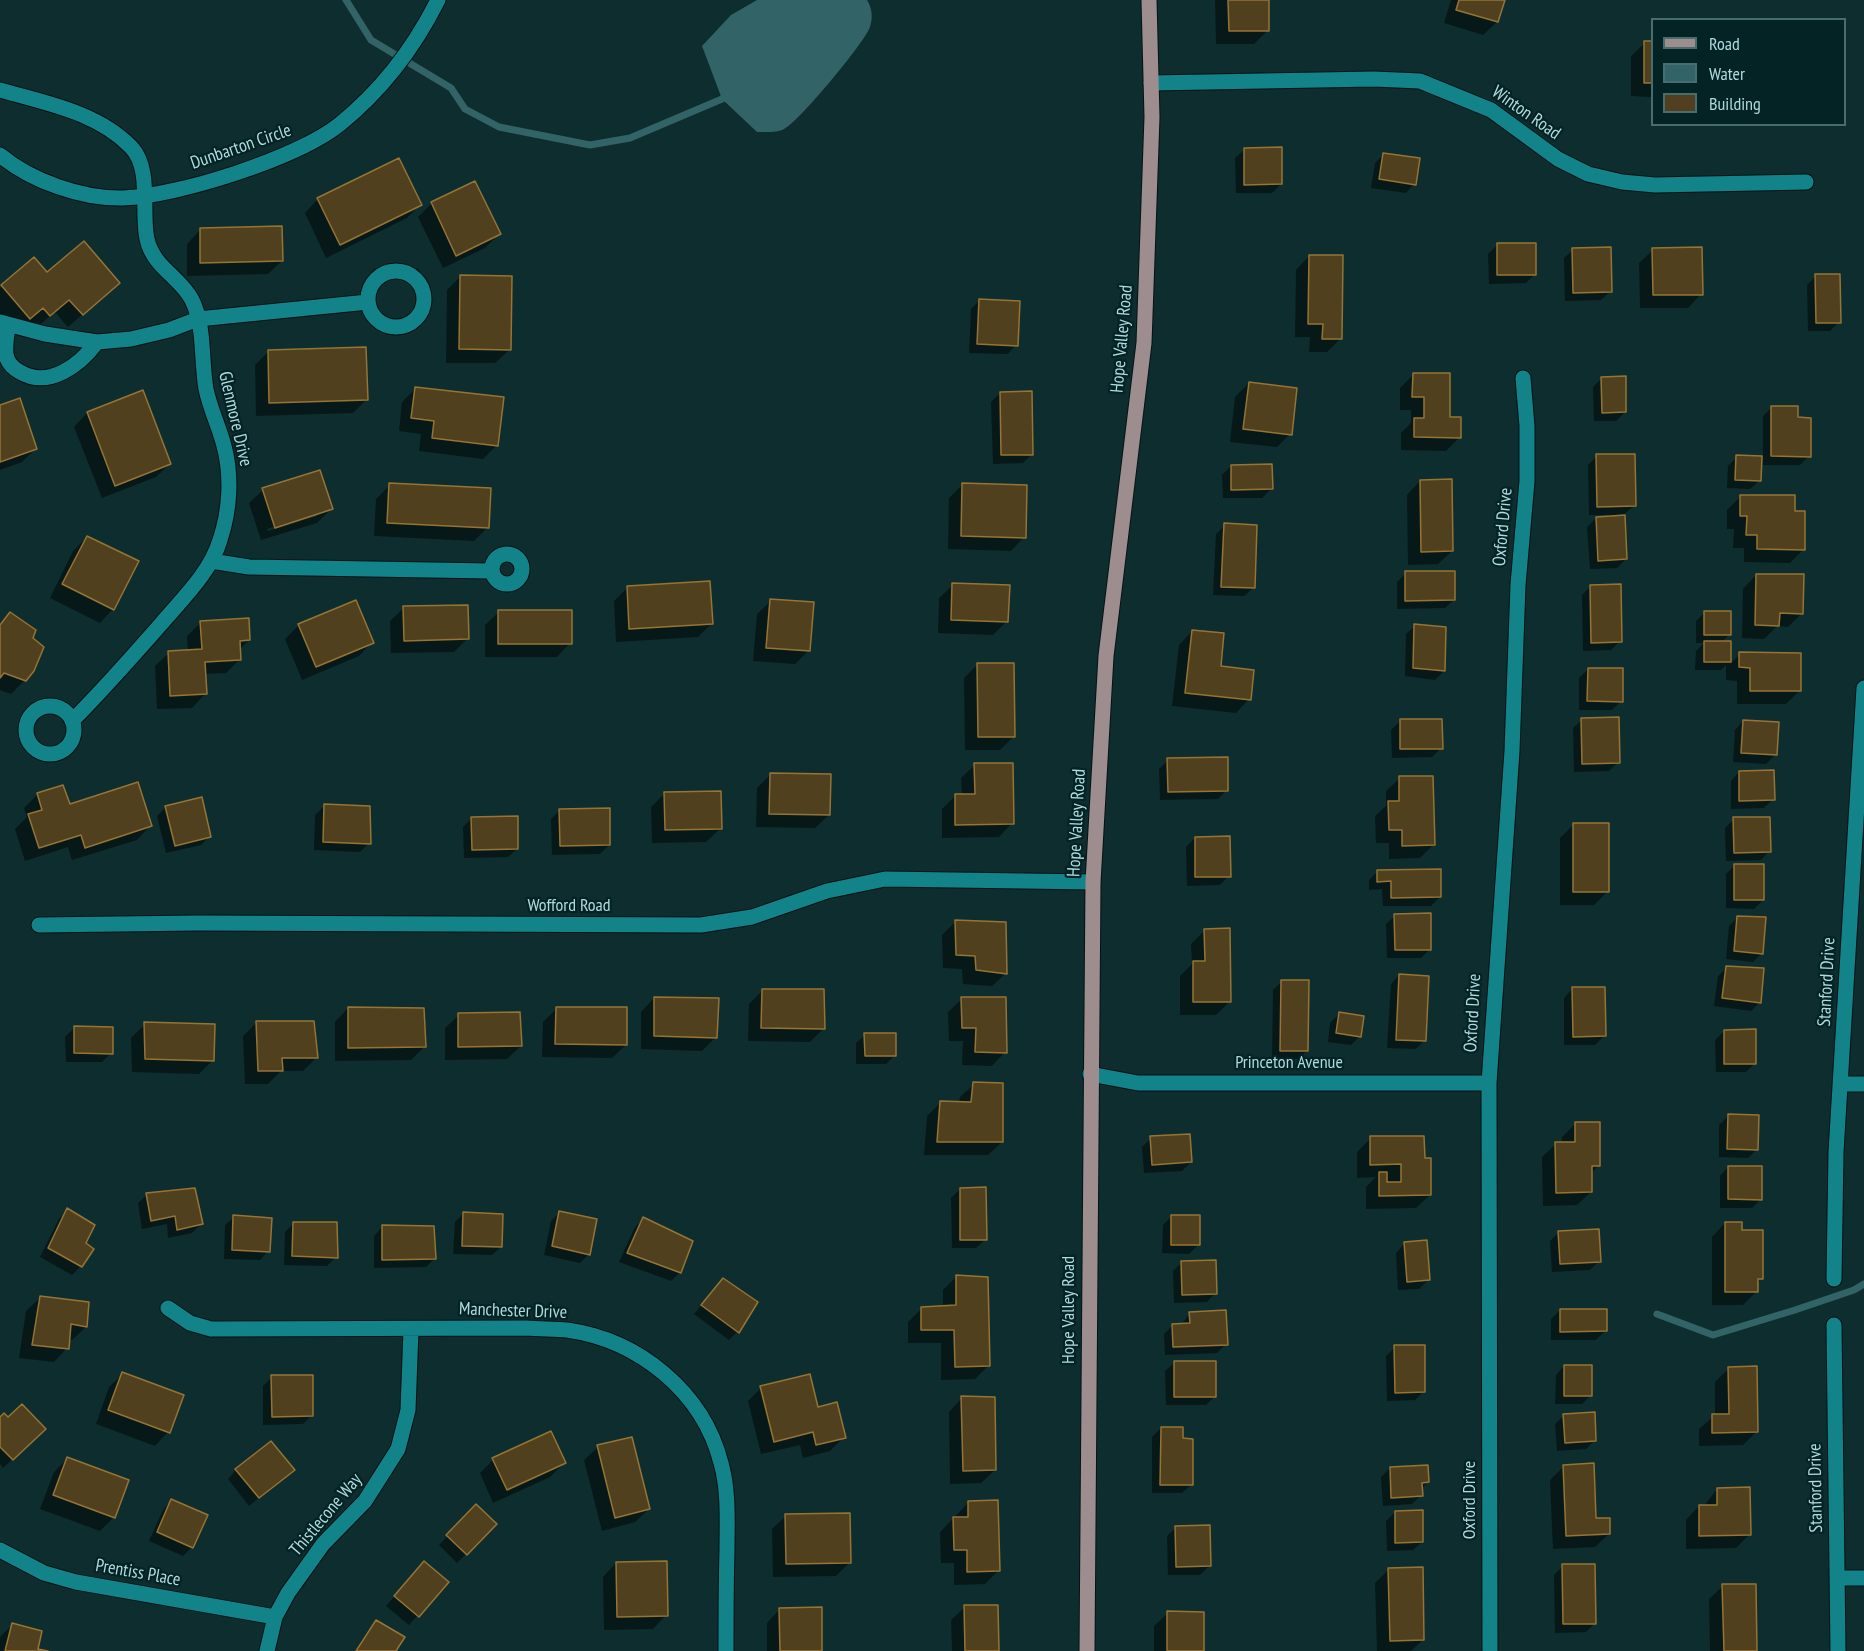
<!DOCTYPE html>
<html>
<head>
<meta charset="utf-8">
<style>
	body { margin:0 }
	#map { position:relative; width:1864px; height:1651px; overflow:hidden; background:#0e2d2f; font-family:"PT Sans Narrow",sans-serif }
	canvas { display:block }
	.legend { position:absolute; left:1651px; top:18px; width:195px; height:108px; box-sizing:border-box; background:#032325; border:2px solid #486d6f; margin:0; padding:8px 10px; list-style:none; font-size:18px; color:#b0dbde }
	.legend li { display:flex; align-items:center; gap:12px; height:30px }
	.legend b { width:30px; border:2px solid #486d6f }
</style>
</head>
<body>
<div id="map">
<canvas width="1864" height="1651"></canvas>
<ul class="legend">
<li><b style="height:8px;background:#9e8d8f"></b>Road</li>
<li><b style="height:16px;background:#316367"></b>Water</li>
<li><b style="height:16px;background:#51401e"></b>Building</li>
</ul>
</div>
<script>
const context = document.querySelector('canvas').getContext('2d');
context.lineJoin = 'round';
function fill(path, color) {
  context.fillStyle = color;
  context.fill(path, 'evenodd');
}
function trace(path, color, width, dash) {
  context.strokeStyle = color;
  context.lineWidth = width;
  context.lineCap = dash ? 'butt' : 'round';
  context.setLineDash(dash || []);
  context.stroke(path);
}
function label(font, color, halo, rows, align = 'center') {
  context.font = font + ' "PT Sans Narrow",sans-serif';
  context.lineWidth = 4.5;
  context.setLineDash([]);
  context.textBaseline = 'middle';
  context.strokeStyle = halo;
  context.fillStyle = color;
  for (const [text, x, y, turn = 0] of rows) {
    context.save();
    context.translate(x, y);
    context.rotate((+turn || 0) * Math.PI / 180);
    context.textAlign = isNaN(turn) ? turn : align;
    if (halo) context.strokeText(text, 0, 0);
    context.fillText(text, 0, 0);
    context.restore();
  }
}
fill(new Path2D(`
	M757,0H867C872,8 873,17 870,27C865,42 798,123 784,129C777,133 765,132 757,132L722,99L702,46L731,15Z`), '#316367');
fill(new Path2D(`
	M1215,0H1267L1268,30L1254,44H1216Z
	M1451,0H1503L1497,22L1483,35L1444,23Z
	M1645,43H1652V97L1631,96V56Z
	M1244,150L1281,184L1272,193H1236L1235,158Z
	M1384,154L1414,184L1406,193L1371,188L1375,163Z
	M474,183L499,234L485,248L443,268L418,217L431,204Z
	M318,199L420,205L407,218L326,258L305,213Z
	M200,230L282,261L268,274L187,276V244Z
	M1497,245L1535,274L1526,283L1489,284L1488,254Z
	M1573,250L1610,292L1601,300L1565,301L1564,258Z
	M1653,250L1701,294L1688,308H1640L1639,263Z
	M1309,256L1340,339L1327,352H1309L1310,337H1295L1296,270Z
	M34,259L46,274L118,283L68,327L55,312L36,328L28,320L15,331L0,313V288Z
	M461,276L509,350L495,363H446L447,290Z
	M1816,276L1839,322L1830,331H1808L1807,285Z
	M980,300L1016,345L1008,354L969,353L971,309Z
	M269,351L366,400L353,413L256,416L255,365Z
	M1413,375L1449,419L1460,437L1446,451L1401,450V433L1411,423V410H1400V388Z
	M1602,378L1625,412L1616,421H1594L1593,387Z
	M1249,383L1290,434L1277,447L1230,442L1235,397Z
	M416,388L497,445L483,459L419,451L421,434L399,431L402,402Z
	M142,392L170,464L156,477L102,498L74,427L87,413Z
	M1000,393L1032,454L1023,463L993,464L991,402Z
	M0,406L36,448L22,462L0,470Z
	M1772,407L1797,419L1809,456L1800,465H1763V416Z
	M1597,456L1634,506L1623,515L1626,559L1617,568L1590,569L1587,527L1596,518H1607V515H1589L1588,465Z
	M1737,457L1759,481L1750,489L1727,488L1728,466Z
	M1231,466L1271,489L1262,498H1223L1222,475Z
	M1420,481L1452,551L1438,564L1408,565L1407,495Z
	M963,484L1024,537L1011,551L948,549L949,498Z
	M390,485L488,527L474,541L374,536L376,499Z
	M263,490L331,509L317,523L261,540L249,503ZM317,513V516L268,531L267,529Z
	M1741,496L1804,549L1790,563L1744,562V548H1733L1734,529H1727V510Z
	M1225,525L1253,588L1244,596L1213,595L1216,534Z
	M87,537L113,609L100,623L50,598L73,551Z
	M1406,573L1454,600L1445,608L1397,609V582Z
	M1756,575L1802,613L1788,627L1777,626L1764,639L1742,638L1743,589Z
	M953,585L1007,621L993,635L938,633L939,598Z
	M1591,586L1620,641L1611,650L1583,651L1582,595Z
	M627,588L711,624L698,637L616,642L614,601Z
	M771,601L809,650L795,664L753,661L757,614Z
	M404,608L467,639L454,652L391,653L390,621Z
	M499,612L570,643L557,657H485V625Z
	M1705,612L1730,634L1722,642H1730V664L1740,654L1799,691L1786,704H1737V681L1726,680V665L1721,670H1695L1696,651L1704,643H1696V621Z
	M10,614L25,680L11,694L0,690V624Z
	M201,622L249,640L239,650V660L226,673L204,674L205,694L192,708L157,709L155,666L169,653L188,652L187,636Z
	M299,625L372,642L359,656L302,680L285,639Z
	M1415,626L1444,671L1435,680L1405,676L1406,634Z
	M1192,631L1219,668L1249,699L1236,713L1172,706L1179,645Z
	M977,665L1014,736L1000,750H965L964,678Z
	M1588,669L1621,701L1612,710H1579V678Z
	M1582,720L1618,762L1609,771L1574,772L1573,728Z
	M1400,721L1441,748L1432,757L1392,758L1391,730Z
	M1743,721L1775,755L1766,764L1733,762L1735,730Z
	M1168,760L1227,790L1218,799L1160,800L1159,769Z
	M975,765L1012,823L999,837L942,838V809L956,795H962L961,778Z
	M1739,772L1773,799L1764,808L1731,809V781Z
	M771,774L829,815L815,828L756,827L757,788Z
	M1400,778L1433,845L1420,858L1389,859V843H1376L1375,816L1386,806V791Z
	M665,793L720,829L706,842L652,843L651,807Z
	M38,794L69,806L150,826L137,840L72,860L68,847L25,861L15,829L27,817L24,808Z
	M324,806L369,843L360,852L314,850L315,815Z
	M166,807L210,836L201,845L166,853L157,816Z
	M560,810L609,845L600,854L552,855L551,819Z
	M472,818L517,849L508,857L464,858L463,827Z
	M1734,819L1769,851L1761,860L1726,861L1725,828Z
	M1574,824L1608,891L1594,905H1560V838Z
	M1195,838L1229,876L1220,885L1187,886L1186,847Z
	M1735,865L1763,900L1754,909L1726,908V874Z
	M1378,871L1440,897L1431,906H1383L1382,889L1369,890V880Z
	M1395,916L1430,949L1421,958H1387L1386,924Z
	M1738,917L1762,953L1753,962L1726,959L1729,926Z
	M956,921L1006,973L992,986L963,984L962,969L943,968L942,935Z
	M1205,930L1230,1001L1216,1015H1180V976L1192,964L1191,944Z
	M1727,968L1760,1002L1751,1011L1714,1006L1718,976Z
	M1399,975L1425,1040L1416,1049L1387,1048L1391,984Z
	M1282,981L1307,1050L1298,1059H1272L1273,990Z
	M1572,989L1604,1036L1595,1045H1564V998Z
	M763,990L824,1028L810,1042L748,1041L749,1004Z
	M654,998L716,1037L702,1051L641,1049V1012Z
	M962,999L1005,1052L992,1066L962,1065L963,1041H949L948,1012Z
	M348,1008L425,1046L411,1060L335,1061V1022Z
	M556,1009L626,1045L612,1058L542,1057L543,1022Z
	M1339,1014L1360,1036L1351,1045L1328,1042L1330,1023Z
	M459,1015L521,1046L507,1059L445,1060V1028Z
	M257,1022L317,1057L303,1071H281L268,1084H245L243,1036Z
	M145,1024L213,1060L199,1074L132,1072L131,1038Z
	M74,1028L111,1053L102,1062H66L65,1037Z
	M1724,1031L1755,1063L1746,1072H1716L1715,1040Z
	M865,1035L894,1056L886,1064H856V1043Z
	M974,1084L1002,1142L988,1155H924L927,1116L940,1103H959L960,1097Z
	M1728,1116L1757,1149L1748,1158L1719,1157V1125Z
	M1576,1123L1599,1165L1590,1174L1591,1192L1577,1205L1543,1206L1542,1157L1556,1144H1562V1137Z
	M1151,1138L1191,1162L1182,1171L1144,1173L1142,1147Z
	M1371,1138L1423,1159L1430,1195L1416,1208L1366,1209V1187L1376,1177L1357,1178V1152Z
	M1728,1167L1761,1199L1752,1208H1720V1176Z
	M960,1189L985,1240L976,1248H952L951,1198Z
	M147,1195L201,1224L192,1233L168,1238L167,1224L142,1229L138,1203Z
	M68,1210L84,1244L81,1266L72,1275L40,1257L59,1219Z
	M560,1212L589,1254L580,1263L544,1255L551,1221Z
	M464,1213L501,1247L492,1255L453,1254L455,1222Z
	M1172,1216L1198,1245L1189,1254L1162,1253L1163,1225Z
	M234,1217L268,1251L260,1260L224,1259L225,1225Z
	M644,1218L680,1272L671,1281L619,1262L635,1227Z
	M294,1223L336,1257L327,1266L284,1265L285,1232Z
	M1725,1223L1741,1232L1762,1278L1756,1284L1757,1291L1743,1305H1712V1237Z
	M382,1227L435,1258L426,1267L374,1268V1236Z
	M1559,1232L1599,1261L1590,1270L1552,1272L1550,1241Z
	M1404,1244L1428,1280L1419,1289L1398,1290L1396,1253Z
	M1182,1262L1215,1293L1207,1302L1174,1303L1173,1271Z
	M956,1277L988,1366L975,1379L941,1380V1343H908V1322L922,1308L943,1307V1290Z
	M715,1289L737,1332L729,1340L694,1314Z
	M40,1298L86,1327L72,1340L68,1339L67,1348L54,1362L19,1358L26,1311Z
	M1560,1310L1605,1331L1596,1340H1551V1319Z
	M1190,1313L1226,1344L1217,1353L1165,1355L1164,1334L1173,1325H1181Z
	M1395,1347L1424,1391L1415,1400L1387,1401L1386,1356Z
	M1174,1363L1215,1396L1206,1405H1166L1165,1371Z
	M1564,1366L1591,1395L1582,1404H1555L1556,1375Z
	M1729,1368L1756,1432L1743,1445L1699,1446V1429L1715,1415V1382Z
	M123,1374L168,1432L155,1446L96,1424L109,1387Z
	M272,1377L312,1415L303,1424L263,1425V1386Z
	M761,1388L844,1437L830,1451L803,1458L800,1445L761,1454L748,1401Z
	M962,1398L995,1470L981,1483L950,1484L949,1412Z
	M1564,1415L1595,1440L1586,1449L1557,1451L1555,1424Z
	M0,1419L44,1429L3,1468L0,1464Z
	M1161,1428L1181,1440L1191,1485L1182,1493H1152V1437Z
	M598,1447L649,1509L635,1522L602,1531L584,1460Z
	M67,1459L114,1517L100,1531L40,1509L54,1472Z
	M493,1460L564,1463L550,1477L493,1503L480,1473Z
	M1564,1466L1595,1520L1609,1534L1595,1547L1553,1549L1550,1480Z
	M1390,1468L1428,1482L1421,1489V1495L1412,1504L1383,1506L1381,1477Z
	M236,1470H293L249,1506L228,1479Z
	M1717,1489L1749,1535L1736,1548L1686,1549V1520L1699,1506H1704Z
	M171,1501L192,1547L183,1556L149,1541L163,1510Z
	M969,1502L998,1571L985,1584L954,1585V1563H941L940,1532Z
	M476,1506L495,1524L457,1563L439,1545Z
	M1395,1512L1422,1542L1413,1550L1387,1551L1386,1521Z
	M786,1516L849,1563L836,1576L773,1577L772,1529Z
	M1176,1527L1209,1566L1200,1575H1168L1167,1536Z
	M616,1563L666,1615L653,1629L604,1630L603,1577Z
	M1563,1566L1595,1623L1586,1632L1555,1633L1554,1575Z
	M1389,1569L1423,1640L1411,1651H1377L1375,1583Z
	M416,1571L447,1582L409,1625L386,1606Z
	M1723,1586L1756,1651H1710L1709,1599Z
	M965,1607L997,1651H952L951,1620Z
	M780,1609L821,1651H767V1623Z
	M1168,1613L1203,1651H1154V1626Z
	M377,1621L394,1651H355L368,1630Z
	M12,1625L36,1650L42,1651H0V1637Z`), '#0007');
trace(new Path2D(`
	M346,0L371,40L451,88L465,109L499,127L590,145L630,138L722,99L727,94
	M1657,1314L1713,1335L1795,1310L1854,1290L1864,1284`), '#316367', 7);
const building = new Path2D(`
	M1228,0H1269V31H1229Z
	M1459,0H1505L1498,22L1456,10Z
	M1644,41H1652V83H1644Z
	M1282,147V184L1244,185V148Z
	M1383,153L1420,158L1416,185L1379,179Z
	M399,158L422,205L340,245L317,198Z
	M475,181L501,234L456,256L431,202Z
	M282,226L283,261L200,263V228Z
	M84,241L120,283L83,315L69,300L50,316L43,308L30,319L1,285L34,257L47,272Z
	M1497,243H1536V275H1497Z
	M1611,247L1612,292L1573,293L1572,248Z
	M1702,247L1703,295H1653L1652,248Z
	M1309,255H1343L1342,339H1322L1323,324H1308Z
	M1815,274H1840L1841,323H1816Z
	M460,275L512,276L511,350L459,349Z
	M979,299L1020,301L1018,346L977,344Z
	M366,347L368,400L269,403L268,350Z
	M1413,373H1450V417H1461V438L1414,437V418H1424V397H1412Z
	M1626,376V412L1602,413L1601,377Z
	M1249,382L1297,388L1292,435L1243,429Z
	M415,387L504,397L498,446L432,438L434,421L411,418Z
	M143,390L171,464L115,486L87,412Z
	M1032,391L1033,455H1001L1000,392Z
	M20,398L37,449L0,462V405Z
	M1771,406H1798V417L1811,418V457L1771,456Z
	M1596,454H1635L1636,506L1597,507Z
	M1736,455L1762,456L1761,481L1735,480Z
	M1272,464L1273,489L1231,490V465Z
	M320,470L333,509L275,528L262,488Z
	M1452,479L1453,551L1421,552L1420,480Z
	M389,483L491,488L489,528L387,523Z
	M962,483L1027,485L1026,538L961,536Z
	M1740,495H1795V511H1805V550L1757,549V535H1746L1747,516H1740Z
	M1625,515L1627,559L1598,561L1596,517Z
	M1224,523L1257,525L1255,588L1221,587Z
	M87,536L139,561L114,610L62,584Z
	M1405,571H1455V600L1405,601Z
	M1756,574H1804L1803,614L1780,613L1779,626L1755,625Z
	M710,581L713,624L629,629L627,586Z
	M952,583L1010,585L1008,622L951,620Z
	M1621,584L1622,642L1591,643L1590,585Z
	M770,599L814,602L810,651L766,648Z
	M356,600L374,643L316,667L298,624Z
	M468,605L469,639L404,641L403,606Z
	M498,610H572V644H498Z
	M1704,611H1731V635H1704Z
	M10,612L36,630L33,638L44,647L34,671L26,681L4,673L0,678V625Z
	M249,618L250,640L240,641L241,660L205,662L207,694L170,696L168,651L202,649L200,621Z
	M1414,624L1446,627L1445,671L1413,668Z
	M1192,630L1224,633L1221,666L1254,670L1251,700L1185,693Z
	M1704,641H1731V662H1704Z
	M1739,652L1801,653V691H1750V668L1739,667Z
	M977,663H1014L1015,737H978Z
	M1588,668H1623V702L1587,701Z
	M1619,717L1620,763L1582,764L1581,718Z
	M1400,719H1442L1443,749H1400Z
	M1743,720L1779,722L1777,755L1741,753Z
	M1228,757V791L1168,792L1167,758Z
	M974,763H1013L1014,824L955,825V794H975Z
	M1774,770L1775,800L1739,801V771Z
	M770,773L831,774L830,815L769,814Z
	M1399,776H1433L1435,845L1402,846V830H1389L1388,801H1399Z
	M138,782L152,826L85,848L81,835L39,848L28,814L42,810L37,793L63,785L70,804Z
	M721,791L722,829L665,830L664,792Z
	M202,797L211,837L175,846L165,806Z
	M324,804L370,806L371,844L323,842Z
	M610,808V845L560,846L559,809Z
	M518,816V849L472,850L471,817Z
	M1733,817H1770L1771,852L1734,853Z
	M1573,823H1609V892H1573Z
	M1230,836L1231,877H1195V837Z
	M1734,864H1764V900H1734Z
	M1441,869V897L1391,898V881L1377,882V870Z
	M1431,913V950H1395L1394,914Z
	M1737,916L1766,917L1763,954L1734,951Z
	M955,920L1006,922L1007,974L976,970L975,956L956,955Z
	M1230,928L1231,1002H1193V961H1205L1204,929Z
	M1726,966L1764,968L1761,1003L1722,998Z
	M1399,974L1429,976L1426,1041L1396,1040Z
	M1281,980H1309L1308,1051H1280Z
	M1572,987H1605L1606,1036L1573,1037Z
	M762,989H824L825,1029L761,1028Z
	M654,997L719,998L717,1038L654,1036Z
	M961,997H1006L1007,1053L975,1052L976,1028H962Z
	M348,1007L424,1008L426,1047L348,1048Z
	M556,1007H627V1045L555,1044Z
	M520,1012L522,1046L458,1047V1013Z
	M1339,1012L1364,1016L1361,1037L1336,1033Z
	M256,1021H314L318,1058H282L283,1071H258Z
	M144,1022L215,1024L214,1061L145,1059Z
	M74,1026L113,1027V1054L74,1053Z
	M1756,1029V1064H1724V1030Z
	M864,1033H896V1056H865Z
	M973,1082L1003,1083V1142H937L940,1101L971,1102Z
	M1728,1114L1759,1115L1758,1150L1727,1149Z
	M1575,1122H1600V1166H1592V1192L1556,1193L1555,1142H1575Z
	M1190,1134L1192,1162L1152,1165L1150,1136Z
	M1370,1136H1424L1425,1158H1431V1195L1379,1196V1172H1387V1182H1401V1164L1370,1165Z
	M1728,1166H1762V1200L1728,1199Z
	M986,1187L987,1240H960V1188Z
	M195,1188L203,1224L177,1230L175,1216L151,1221L146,1193Z
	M67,1208L95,1225L86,1243L94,1249L82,1267L48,1248Z
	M559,1211L597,1219L590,1255L552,1246Z
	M463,1212L503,1214L502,1247L462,1246Z
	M233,1215L272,1218L270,1252L232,1250Z
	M1171,1215H1200V1245H1171Z
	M643,1217L693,1241L681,1273L627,1253Z
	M293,1222H337L338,1258L292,1256Z
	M1725,1222H1742V1230H1763V1279H1758V1292H1725Z
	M382,1225L434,1226L436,1259L382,1260Z
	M1599,1229L1601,1262L1560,1264L1558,1231Z
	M1427,1240L1430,1280L1407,1282L1404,1242Z
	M1216,1260L1217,1294L1182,1295L1181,1261Z
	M956,1275L988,1277L990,1366L955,1367L954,1330H921V1307L956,1305Z
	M723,1278L758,1302L739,1333L701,1305Z
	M40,1296L89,1302L87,1327L71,1324L69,1349L32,1345Z
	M1560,1309H1607V1331L1560,1332Z
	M1226,1310L1228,1345L1173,1347L1172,1324L1190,1323L1189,1312Z
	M1394,1345H1425V1392L1395,1393Z
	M1174,1361H1216V1397H1174Z
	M1564,1365H1592V1396H1564Z
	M1757,1366L1758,1432L1712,1433V1414H1729L1728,1367Z
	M122,1372L184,1395L170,1433L108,1410Z
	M810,1374L818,1407L837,1402L846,1438L816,1445L813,1432L774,1442L760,1386Z
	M271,1375H313V1416L272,1417Z
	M961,1396L995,1397L996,1470L963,1471Z
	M22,1404L46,1429L13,1460L0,1447V1417L4,1413L8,1417Z
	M1595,1412L1596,1441L1565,1443L1563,1414Z
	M1161,1427H1183V1438L1193,1439V1485H1160Z
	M551,1431L566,1463L507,1490L492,1458Z
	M632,1437L650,1509L615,1518L597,1445Z
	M271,1441L295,1470L259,1498L235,1469Z
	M67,1457L129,1480L115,1518L53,1495Z
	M1594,1463L1596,1518H1610V1534L1566,1536L1563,1465Z
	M1428,1465L1429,1482L1422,1483L1423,1496L1391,1498L1390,1467Z
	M1750,1487L1751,1535L1699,1536V1505H1717V1488Z
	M171,1499L208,1515L193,1548L157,1532Z
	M998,1500L1000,1571L967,1572V1550H954L953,1517H968V1501Z
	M476,1504L497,1524L467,1555L446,1535Z
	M1423,1510V1542L1395,1543V1511Z
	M850,1513L851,1563L786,1564L785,1514Z
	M1210,1525L1211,1566L1176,1567L1175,1526Z
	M424,1561L449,1582L419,1617L394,1596Z
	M667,1561L668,1616L617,1617L616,1562Z
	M1562,1564H1595L1596,1624H1563Z
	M1423,1567L1424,1640L1390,1641L1388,1568Z
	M1722,1584H1756L1757,1651H1724Z
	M964,1605H998L999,1651H965Z
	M822,1607V1651H780L779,1608Z
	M1167,1611L1204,1612V1651H1167Z
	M376,1620L405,1637L396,1651H356Z
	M12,1623L42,1631L38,1649L48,1651H5Z`);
fill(building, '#51401e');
trace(building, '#957435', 1.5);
const minor = new Path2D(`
	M1151,83L1374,79L1420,81L1491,110L1558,159L1588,174L1622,182L1655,185L1806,182
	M0,90C45,103 97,112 131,147C152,168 141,213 147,239C153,267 180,277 192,300C205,326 201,361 206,389C210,409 219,426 224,446C232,476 230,510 220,540C210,573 183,598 161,624C132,657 103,690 72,721
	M0,155C31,181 82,199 123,198C178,196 298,158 340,124C382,90 414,48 438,0
	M368 299a28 28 0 1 1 56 0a28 28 0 1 1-56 0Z
	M0,322L45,334L97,342L131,339L169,330L198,319L368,302
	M8,325C7,334 5,345 6,354C7,362 13,368 20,372C49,389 80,365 97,342
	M492 569a15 15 0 1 1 30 0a15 15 0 1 1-30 0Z
	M211,561L249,567L491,571
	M26 730a24 24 0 1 1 48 0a24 24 0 1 1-48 0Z
	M39,925L197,923L701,925L752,917L827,891L885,879L1093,882
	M1090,1074L1138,1083H1489
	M1841,1084H1864
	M1834,1279L1836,1152L1864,688
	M168,1308L190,1323L211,1329L526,1328C539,1329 554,1329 567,1330C639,1340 703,1392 721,1463C729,1491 727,1522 727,1550C726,1584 726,1617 726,1651
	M1834,1325L1838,1651
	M0,1550L44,1573L76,1582L275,1617
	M1837,1578H1864
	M267,1651L275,1617L288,1593L323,1544L365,1501L398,1449L408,1410L411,1330
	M1490,1651L1489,1083L1512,751L1518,585L1527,481V426L1523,378`);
const major = new Path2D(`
	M1087,1651L1093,882L1106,656L1144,343L1152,117L1149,0`);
trace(minor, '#061314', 17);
trace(major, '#061314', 17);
trace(minor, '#13838a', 15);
trace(major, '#9e8d8f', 15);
label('18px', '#b0dbde', '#032325', [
	["Winton Road",1526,113,35],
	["Dunbarton Circle",241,147,-19],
	["Hope Valley Road",1122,339,-85],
	["Glenmore Drive",235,419,77],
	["Oxford Drive",1503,527,-85],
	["Hope Valley Road",1077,823,-87],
	["Wofford Road",569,906],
	["Stanford Drive",1827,982,-87],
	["Oxford Drive",1473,1013,-87],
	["Princeton Avenue",1289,1063],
	["Hope Valley Road",1069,1310,-90],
	["Manchester Drive",513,1311,2],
	["Stanford Drive",1816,1488,-91],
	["Oxford Drive",1470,1500,-90],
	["Thistlecone Way",326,1515,-50],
	["Prentiss Place",138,1573,10]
]);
</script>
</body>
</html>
